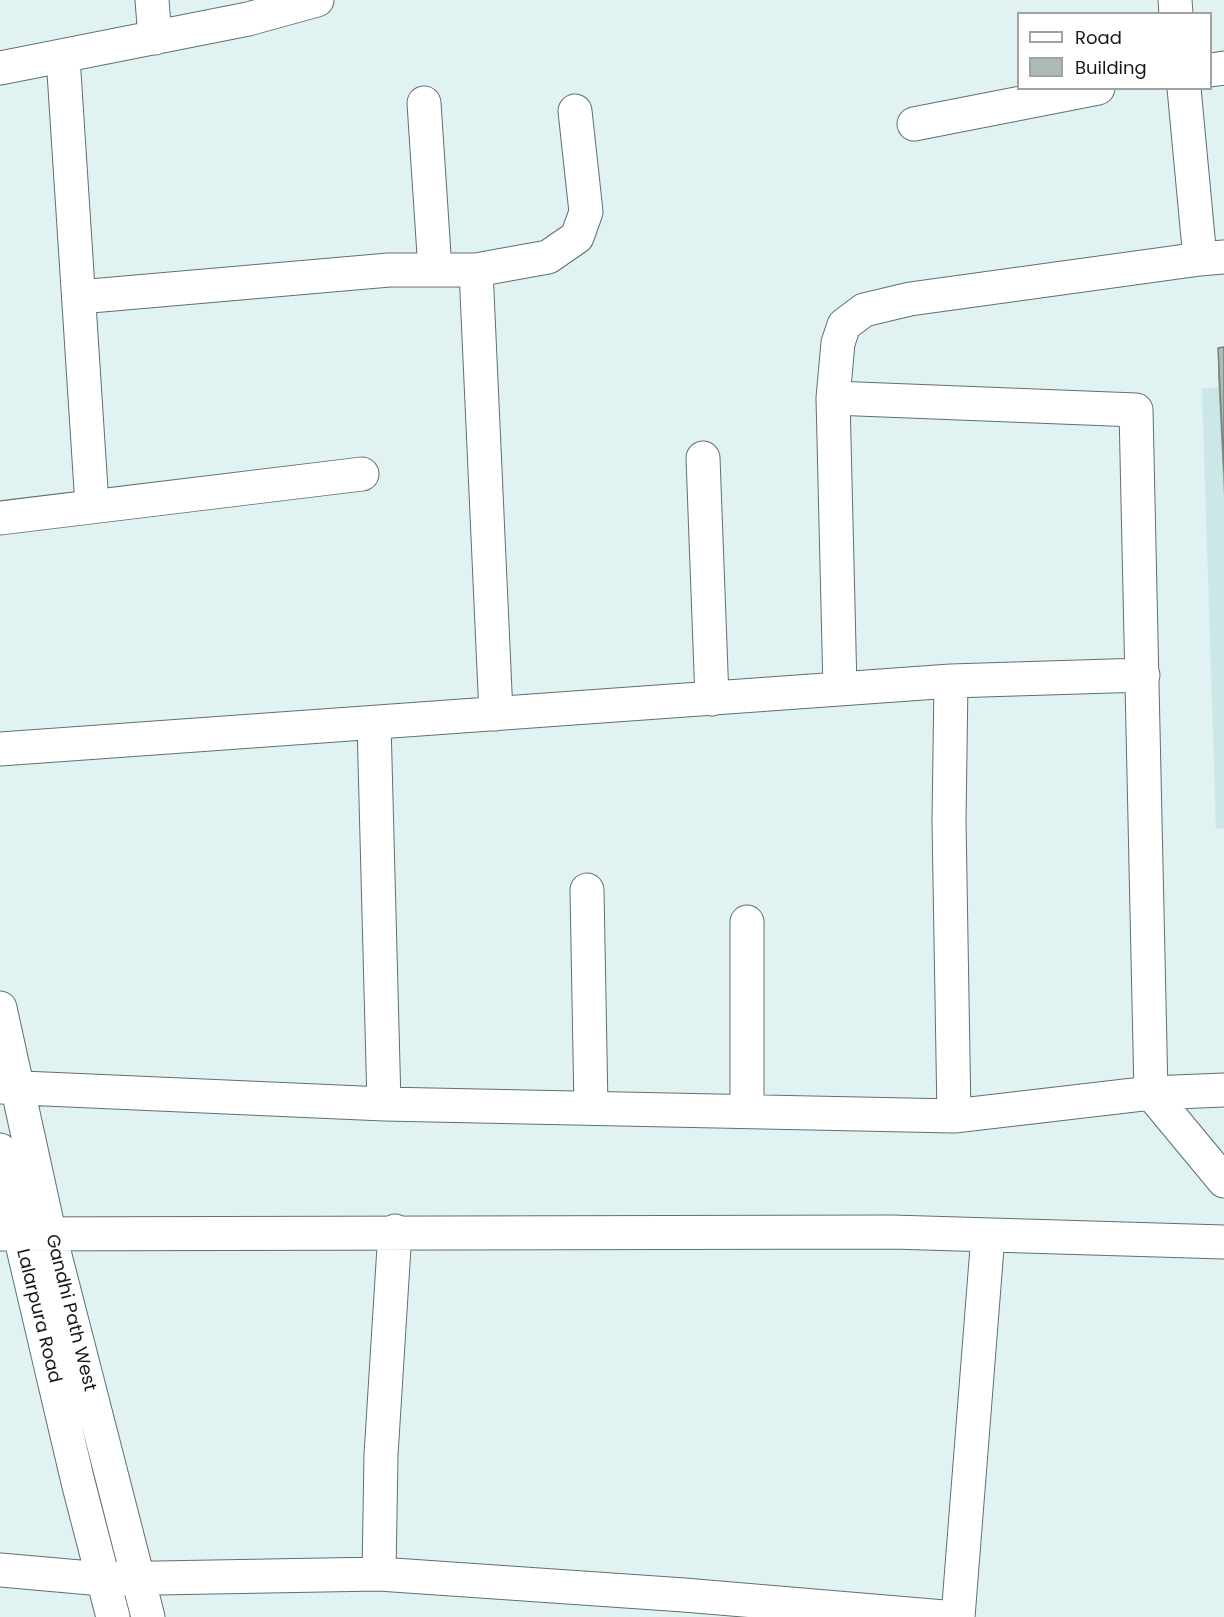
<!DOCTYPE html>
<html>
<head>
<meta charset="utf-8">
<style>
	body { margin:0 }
	#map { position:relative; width:1224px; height:1617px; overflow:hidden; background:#e0f2f1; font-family:Poppins,sans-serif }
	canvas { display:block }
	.legend { position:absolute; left:1017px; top:12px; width:195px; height:78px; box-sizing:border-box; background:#fff; border:2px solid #a1a3a3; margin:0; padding:8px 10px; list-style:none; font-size:18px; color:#141a1a }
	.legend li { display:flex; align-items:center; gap:12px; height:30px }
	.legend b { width:30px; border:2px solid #a1a3a3 }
</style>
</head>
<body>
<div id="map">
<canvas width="1224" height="1617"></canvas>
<ul class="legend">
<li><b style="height:8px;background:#fff"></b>Road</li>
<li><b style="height:16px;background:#abbbb6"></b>Building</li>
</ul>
</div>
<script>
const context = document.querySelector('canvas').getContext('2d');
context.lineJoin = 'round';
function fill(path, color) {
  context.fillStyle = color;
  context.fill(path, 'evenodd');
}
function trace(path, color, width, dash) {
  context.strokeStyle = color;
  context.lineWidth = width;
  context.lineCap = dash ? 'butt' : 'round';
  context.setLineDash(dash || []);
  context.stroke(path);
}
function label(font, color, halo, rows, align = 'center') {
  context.font = font + ' Poppins,sans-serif';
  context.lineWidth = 4.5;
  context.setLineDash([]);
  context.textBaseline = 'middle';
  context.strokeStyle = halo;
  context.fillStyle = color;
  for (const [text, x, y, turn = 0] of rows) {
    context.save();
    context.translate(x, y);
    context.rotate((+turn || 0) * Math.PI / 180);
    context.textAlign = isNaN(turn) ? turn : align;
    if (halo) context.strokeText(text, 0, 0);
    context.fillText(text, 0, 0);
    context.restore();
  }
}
fill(new Path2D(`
	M1224,386V828L1216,829L1202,389Z`), '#cce7e7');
const minor = new Path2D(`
	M152,0L155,38
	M1175,0L1176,14
	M63,57L92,505
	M0,68L248,19L317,0
	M1210,70L1224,68
	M1184,88L1200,259L1224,257
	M424,103L435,270
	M914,124L1098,88
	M476,270L496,714
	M79,297L389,270H476L548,257L577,237L586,212L575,111
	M833,398L1136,410L1151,1093L1224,1181
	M703,458L712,699
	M0,518L362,474
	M951,681L949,821L954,1116
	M840,689L833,398L838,343L844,325L864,310L910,299L1200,259
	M374,723L384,1104
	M0,749L951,681L1143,675
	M587,890L591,1108
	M0,1008L50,1236L148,1617
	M0,1087L384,1104L954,1116L1151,1093L1224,1090
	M747,1111V922
	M0,1150L78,1482L113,1617
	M0,1234L892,1232L1224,1242
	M0,1570L102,1579L379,1574L684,1595L944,1617
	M379,1574L381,1455L395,1231
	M958,1617L988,1235`);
trace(minor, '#607070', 35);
trace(minor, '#fff', 33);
fill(new Path2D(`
	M1224,347V496L1218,373V348Z`), '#93a19d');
const building = new Path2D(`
	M1224,347V471L1218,348Z`);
fill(building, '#abbbb6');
trace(building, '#78837f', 1.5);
label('18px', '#141a1a', '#fff', [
	["Gandhi Path West",70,1313,76],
	["Lalarpura Road",38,1316,76]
]);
</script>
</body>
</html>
